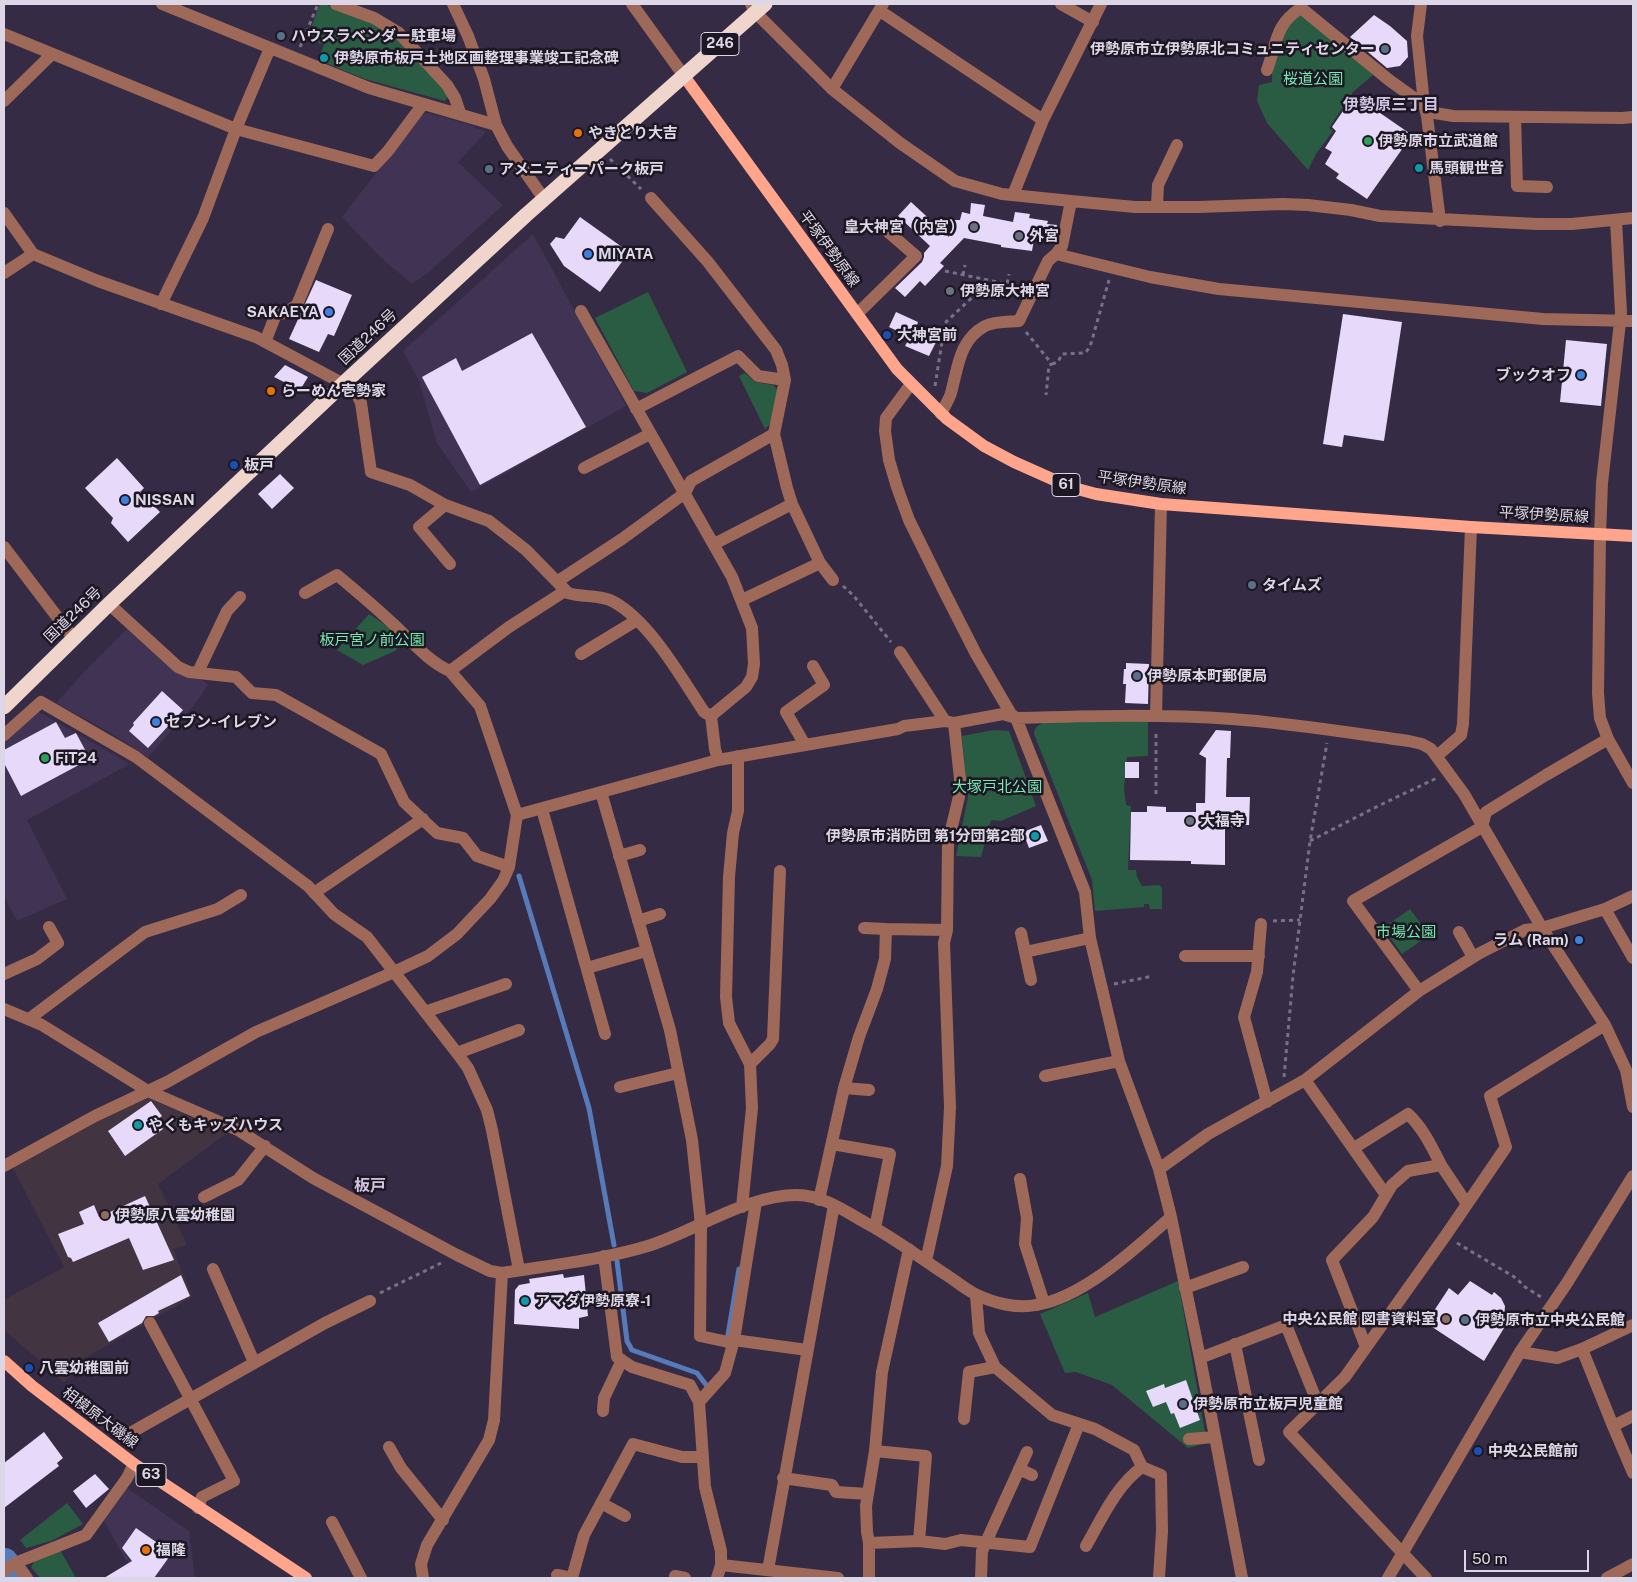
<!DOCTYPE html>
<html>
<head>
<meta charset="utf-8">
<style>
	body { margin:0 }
	#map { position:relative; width:1637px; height:1582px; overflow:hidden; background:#362b45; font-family:"Public Sans",sans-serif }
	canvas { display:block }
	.frame { position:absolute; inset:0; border:5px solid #dcd6e6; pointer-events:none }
	.scale { position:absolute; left:1464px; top:1550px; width:125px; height:22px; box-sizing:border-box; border:2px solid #dcd6e6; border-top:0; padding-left:6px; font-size:15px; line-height:18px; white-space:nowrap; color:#dcd6e6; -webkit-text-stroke:4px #1c1722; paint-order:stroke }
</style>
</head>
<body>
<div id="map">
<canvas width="1637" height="1582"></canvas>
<div class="frame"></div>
<div class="scale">50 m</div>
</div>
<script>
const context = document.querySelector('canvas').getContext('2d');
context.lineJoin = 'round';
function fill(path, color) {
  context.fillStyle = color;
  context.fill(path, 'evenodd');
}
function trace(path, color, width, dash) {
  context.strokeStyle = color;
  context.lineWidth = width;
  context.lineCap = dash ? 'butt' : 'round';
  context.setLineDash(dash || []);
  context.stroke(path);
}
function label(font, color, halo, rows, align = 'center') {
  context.font = font + ' "Public Sans","Noto Sans JP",sans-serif';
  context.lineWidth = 5;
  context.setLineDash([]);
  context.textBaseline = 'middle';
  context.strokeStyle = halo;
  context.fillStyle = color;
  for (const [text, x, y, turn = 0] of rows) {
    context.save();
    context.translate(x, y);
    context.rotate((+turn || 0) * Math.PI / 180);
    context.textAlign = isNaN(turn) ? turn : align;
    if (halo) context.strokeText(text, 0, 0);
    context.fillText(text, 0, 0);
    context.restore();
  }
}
fill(new Path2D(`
	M428,113L467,124L486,132L458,162L503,205L429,272L412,284L378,255L342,217L421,115Z
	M533,234L626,406L471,492L437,443L419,381L403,351Z
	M127,629L174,671L185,677L202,680L208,685L195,704L148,757L109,732L56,703L86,670Z
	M39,712L130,764L27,820L67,899L17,921L4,896V740Z
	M127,1488L189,1531L195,1578H143L125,1559L104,1521Z`), '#413353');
fill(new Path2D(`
	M148,1098L227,1133L158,1184L187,1245L173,1249L192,1297L81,1360L79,1367L64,1382L4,1330V1300L64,1267L13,1168L99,1121Z`), '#423441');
fill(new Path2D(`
	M320,4H325L373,24L395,37L449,95L445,101L365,79L318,60L324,45L307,38Z
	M1304,15L1373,75L1353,92L1329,128L1333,131L1316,154L1308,170L1267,123L1257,101L1259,85L1272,82V70L1285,32L1297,16Z
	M648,292L687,372L647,393L634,391L595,318Z
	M745,373L755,382L773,385L778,390L773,421L765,429L739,376Z
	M369,614L387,626L403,641L395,651L363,665L337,650Z
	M1148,719V756L1127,757L1124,789L1126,805L1131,806L1128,870H1136L1137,877L1142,886L1159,885L1162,888V909H1150L1149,904H1144V907L1095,911L1092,880L1034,734C1034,728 1038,725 1043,723Z
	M994,730L1009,731L1036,806L1001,821L991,820L981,857L956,856L968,797L962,736Z
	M1410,909L1429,935L1402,954L1383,928Z
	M1178,1281L1207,1443L1188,1448L1112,1385L1076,1372L1065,1373L1040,1314L1088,1293L1095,1317Z
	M67,1503L83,1524L51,1541L26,1548L20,1540Z
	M60,1550L76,1578H40L31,1567L37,1557Z`), '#2a5c43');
trace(new Path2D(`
	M519,876L589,1108L614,1245
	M617,1261L627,1341L632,1350L697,1373L707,1386
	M728,1335L739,1269`), '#577ab9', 5);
trace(new Path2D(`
	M4,1563L16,1578`), '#577ab9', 30);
fill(new Path2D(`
	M1374,15L1390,26L1407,41L1408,57L1400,66L1387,68L1350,37Z
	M1354,95L1412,135L1367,199L1336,178L1339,174L1325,164L1332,152L1325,148L1336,131L1332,127Z
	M911,202L949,237L953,220H960L962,212L970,214L971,203L985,205L983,216L1013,222L1015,212L1030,214L1029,218L1048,221L1047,224L1057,225L1055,240L1035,234L1032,251L1001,247V245L964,238L940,263L944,266L925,286L920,281L905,297L895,288L922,262L924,257V253L930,246L898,216Z
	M580,217L629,252L600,292L564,266L550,244L556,237L564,239Z
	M316,280L352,295L334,336L328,334L319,352L289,339Z
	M896,312L918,322L916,328L938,338L929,356L905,346L910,337L889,327Z
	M1343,314L1402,322L1384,441L1344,435L1342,447L1323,444Z
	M532,333L586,427L480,485L422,377L456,358L462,371Z
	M1566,340L1607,344L1601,406L1560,402Z
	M285,365L308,377L300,390L274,377Z
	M117,458L144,488L140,492L160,512L128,542L111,523L113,518L85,488Z
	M280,474L294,488L272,509L258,494Z
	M1126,663L1149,664L1148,704L1125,703L1126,684H1123L1124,669H1126Z
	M162,691L183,710L148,748L129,731L134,725L133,723Z
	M56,722L65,738L76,733L90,759L21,796L4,763V750Z
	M1216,730L1231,731L1230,758H1227L1226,797H1250L1249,825H1243V828L1225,827V865L1191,864V861L1130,860L1131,812H1147V806L1166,807V812H1196V803H1205L1206,758L1199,754Z
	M1125,762H1139V778H1125Z
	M1041,825L1048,841L1029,848L1023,832Z
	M151,1101L162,1116L157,1120L163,1129L125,1156L108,1131Z
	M145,1196L174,1260L143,1270L129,1238L73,1262L71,1258L68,1257L58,1234L84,1224L79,1212L94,1205L99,1217Z
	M563,1274L564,1278L584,1275L588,1316L579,1318V1329L514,1324L515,1290L519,1285L530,1283L529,1279Z
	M181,1275L190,1296L158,1311L159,1313L154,1316H146L142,1323L109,1342L98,1323Z
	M1470,1281L1492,1295L1494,1292L1501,1298L1505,1306L1504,1318L1500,1325L1504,1328L1484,1361L1426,1323L1449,1288L1458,1295Z
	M1186,1380L1200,1420L1180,1428L1174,1413L1171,1414L1166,1402L1153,1407L1146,1391L1164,1384L1165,1388Z
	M44,1432L63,1458L57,1463L59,1466L4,1508V1463Z
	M95,1474L109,1489L86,1508L73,1491Z
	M136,1528L172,1553L154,1578H104L132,1561L122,1548Z`), '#e6d9f9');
trace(new Path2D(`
	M300,47L318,4
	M610,159L641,189
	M945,271L1007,284L1009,274
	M963,275L965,265
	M1026,332L1052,364L1049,365L1046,395
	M1052,364L1058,362L1062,354L1085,353L1090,347L1109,280
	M935,386L945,323L984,286L985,279
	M843,586L853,595L891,642
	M1156,794V730
	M1310,841L1378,806L1437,778
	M1273,921L1300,920
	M1114,984L1153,976
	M1284,1077L1293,976L1310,841L1327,743
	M1457,1243L1516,1278L1525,1287L1541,1297
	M380,1293L441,1263`), '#797086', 3, [4, 4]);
trace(new Path2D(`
	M162,4L369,88L496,125
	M336,4L374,18L399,33L447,85L455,98L460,113
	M453,4L468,36L484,79L496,125L507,146L544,199
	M632,4L684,76
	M751,4L755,12L832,89L900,143L955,181L1002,194L1071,201L1062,246L1056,254L1048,261L1019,321C1009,322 995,321 985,326C959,340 958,368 951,393C949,400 944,407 941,414
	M1061,4L1093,22
	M1300,4L1301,8L1389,80L1435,113L1453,116L1622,118L1633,117
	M1421,4L1417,36L1424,104L1427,116L1440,221
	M880,11L1043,120
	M4,34L236,129L374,166L388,151L423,104
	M1267,70C1277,43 1275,24 1301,8
	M832,89L883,4
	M4,101L52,54
	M1515,117L1517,186L1547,187
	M1013,195L1043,120L1101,4
	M651,198L708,262L776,350L782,365L785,380L774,434L787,488L792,504L820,563L833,580
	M1071,201L1135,207H1198L1283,204L1308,205L1351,210L1380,216L1537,224H1572L1633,218
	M1157,206L1158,185L1177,145
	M4,213L33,254L98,281L256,337L355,390L361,403L371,472L410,485L445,505L489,521L526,550L568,593C583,598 600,594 614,602C650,622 681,677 704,712L711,716L715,749L718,760
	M1616,220L1621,313L1602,483L1600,535L1598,693L1600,718L1608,739L1633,783
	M1056,254L1150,277L1219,289L1543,319L1633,321
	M4,273L33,254
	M161,304L203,218L236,129L270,48
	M581,311L732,577L752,628L754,664L752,677L746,687L711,716
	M857,314L916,256L887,231
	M265,342L276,314L285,313L297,305L328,229
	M911,384L886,418L885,431L889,460L897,487L909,520L943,589L976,654L1011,714L1016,718L1085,892L1090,938L1119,1061L1159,1169L1171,1217L1200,1358L1242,1578
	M636,409L738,356L758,376L785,380
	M584,468L650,434
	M445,505L419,527L450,564
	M714,544L792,504
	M4,547L74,639
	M558,581L622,539L685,493L691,481L774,434
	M305,593L337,575C355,590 373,605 390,621C409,638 427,661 450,671L480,706L517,815
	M742,600L820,563
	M109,604L178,667L189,672L236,677L252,693L276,695L381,754L404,802L437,833L463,838L477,856L509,867
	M900,652L945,721
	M581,654L637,620
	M450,671L509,627L565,591
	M198,672L227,611L240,597
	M1156,716L1161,504
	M4,735L41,702L136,757L308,886L334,914L367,937L457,1053L468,1068L487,1110L492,1130L519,1270
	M805,745L786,712L824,685L813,666
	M738,756V811L733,833L729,877L726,997L729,1023L750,1064L752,1108L742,1207
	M1437,756L1461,735L1463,724L1471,527
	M601,792L670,1030L692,1140L701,1225L700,1336L733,1343
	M542,809L605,1034
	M619,856L640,850
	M314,893L423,819
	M1605,909L1633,958
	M638,921L660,914
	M1261,924L1257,972L1244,1017L1267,1102
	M864,928L886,929
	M1459,932L1473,957
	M1021,933L1025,952L1090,938
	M1025,952L1031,980
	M1185,956H1259
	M587,968L646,951
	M4,974L37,959L58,943L49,927
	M1419,991L1353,901L1482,827L1486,812L1546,775L1608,739
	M4,1009L42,1025L148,1091L238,1130L313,1178L457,1255L490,1271L502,1273C551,1265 603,1260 651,1245C697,1230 747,1195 797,1195C822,1195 845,1211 866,1223C894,1238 919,1257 945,1274C956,1281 966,1290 977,1295C994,1303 1017,1309 1036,1305C1083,1298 1136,1248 1171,1217
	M425,1012L506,984
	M29,1019L145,932L218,909L241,895
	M457,1053L519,1030
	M750,1064L770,1044L773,1039L780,871
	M1045,1076L1119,1061
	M1305,1080L1386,1195
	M620,1087L678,1073
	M844,1088L869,1090
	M832,1144L890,1154L875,1228
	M1354,1148L1408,1114C1423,1128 1432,1147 1441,1165
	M4,1166L95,1116L167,1082L256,1032L394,972L428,956L457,934L490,899L503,881L509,867L517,815L718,760L898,729L904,726L945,721L954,723L1003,714L1016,718C1088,716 1160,714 1232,719C1291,723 1350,733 1409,741L1422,744L1431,749L1464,794L1542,928L1605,1025L1626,1070L1633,1107
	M1159,1169L1208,1134L1305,1080L1419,991L1480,953L1525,930L1542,928L1605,909L1633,896
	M1020,1179L1027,1218L1025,1244L1044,1303
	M204,1197L238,1180L265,1146
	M819,1200L844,1088L859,1037L877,989L885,959L886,929L947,930
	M604,1256L617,1357L632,1367L690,1385L699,1402L705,1487L721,1551V1565L717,1578
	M926,1261L947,1166L950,1107L944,943L947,930L948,843L961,788L954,723
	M213,1269L254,1362
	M1185,1288L1243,1267
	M976,1295L979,1333L995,1367L1052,1415L1095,1429L1134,1450L1142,1467L1161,1475L1162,1531L1159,1578
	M150,1323L234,1481L202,1497L198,1508
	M734,1340L807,1350
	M1235,1344L1259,1460
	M1366,1347L1332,1260L1373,1217L1392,1185L1408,1171L1441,1165L1467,1204
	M1582,1349L1613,1426
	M1520,1352L1557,1358L1582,1349L1633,1325
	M1200,1358L1286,1325L1318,1404
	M699,1402L725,1373L734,1340L756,1202
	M603,1411L604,1398L622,1360
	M1633,1416L1613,1426L1633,1473
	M964,1419L969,1372L995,1367
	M132,1432L325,1323L370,1301
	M1189,1439L1215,1437
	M389,1447L401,1468L443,1520
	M875,1451L926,1456L919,1541
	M1019,1469L1032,1475
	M783,1478L832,1485L836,1492L868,1494
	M601,1503L625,1516
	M332,1522L361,1578
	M869,1543L919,1541L945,1544L961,1540L1030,1547L1079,1424
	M1086,1546C1102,1518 1116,1486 1142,1467
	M15,1563L27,1578
	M721,1565L838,1578
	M768,1570L834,1205
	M4,1571L15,1563L86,1535L127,1478L134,1464
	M557,1575L572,1578
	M675,1576L685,1578
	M423,1578L421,1564L427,1545L489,1440L494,1420L502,1273
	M572,1578L584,1535L633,1444L682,1457H703
	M869,1578V1543L867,1532L866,1506L875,1451L882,1372L909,1249
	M981,1578L982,1551L1027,1452
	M1388,1578L1520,1352L1567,1283L1633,1176
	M1426,1578L1289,1432L1345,1377L1446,1235L1506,1147L1490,1096L1605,1025
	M1607,1578L1633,1564`), '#9f6959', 12);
trace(new Path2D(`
	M684,76L897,369L947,419L984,446L1014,462L1070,487L1096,494L1161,504L1471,527L1633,536
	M4,1361L32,1386L134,1464L306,1578`), '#ffa58c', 12);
trace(new Path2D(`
	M4,707L109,604L344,383L526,215L765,4`), '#f0d5cc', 15);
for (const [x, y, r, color] of [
	[281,36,5,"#5c6f8a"],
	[1385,49,5,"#5c6f8a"],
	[324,58,5,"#0f9aa8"],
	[578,133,5,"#e8710a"],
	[1368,141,5,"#2e9e5b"],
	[1419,168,5,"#0f9aa8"],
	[489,169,5,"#5c6f8a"],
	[974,227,5,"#6b7280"],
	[1019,236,5,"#6b7280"],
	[588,254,5,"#3f7fe0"],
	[950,291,5,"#6b7280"],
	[329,312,5,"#3f7fe0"],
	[887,335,5,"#1a4fb4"],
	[1581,375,5,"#3f7fe0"],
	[271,391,5,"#e8710a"],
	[234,465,5,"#1a4fb4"],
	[125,500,5,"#3f7fe0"],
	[1252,585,5,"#5c6f8a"],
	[1137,676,5,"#5c6f8a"],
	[156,722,5,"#3f7fe0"],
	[45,758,5,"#2e9e5b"],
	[1190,821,5,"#6b7280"],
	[1035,836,5,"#0f9aa8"],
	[1579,940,5,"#3f7fe0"],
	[138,1125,5,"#0f9aa8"],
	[105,1215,5,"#8d6e63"],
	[525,1301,5,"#0f9aa8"],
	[1446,1319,5,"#8d6e63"],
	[1465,1320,5,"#5c6f8a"],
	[29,1368,5,"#1a4fb4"],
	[1183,1404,5,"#5c6f8a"],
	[1478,1451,5,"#1a4fb4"],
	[146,1550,5,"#e8710a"]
]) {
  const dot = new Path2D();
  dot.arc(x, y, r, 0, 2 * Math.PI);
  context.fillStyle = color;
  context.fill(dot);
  trace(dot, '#1c1722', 2);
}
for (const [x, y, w] of [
	[720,44,38],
	[1066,485,28],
	[151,1475,30]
]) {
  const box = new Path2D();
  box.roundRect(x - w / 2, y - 11.5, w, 23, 4);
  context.fillStyle = '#1c1722';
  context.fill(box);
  trace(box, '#dcd6e6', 1);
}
label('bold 14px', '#dcd6e6', null, [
	["246",720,44],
	["61",1066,485],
	["63",151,1475]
]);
label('bold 15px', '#dcd6e6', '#1c1722', [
	["ハウスラベンダー駐車場",291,36],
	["伊勢原市立伊勢原北コミュニティセンター",1375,49,"right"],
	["伊勢原市板戸土地区画整理事業竣工記念碑",334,58],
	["やきとり大吉",588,133],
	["伊勢原市立武道館",1378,141],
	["馬頭観世音",1429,168],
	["アメニティーパーク板戸",499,169],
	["皇大神宮（内宮）",964,227,"right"],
	["外宮",1029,236],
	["MIYATA",598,254],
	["伊勢原大神宮",960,291],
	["SAKAEYA",319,312,"right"],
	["大神宮前",897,335],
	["ブックオフ",1571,375,"right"],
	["らーめん壱勢家",281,391],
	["板戸",244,465],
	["NISSAN",135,500],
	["タイムズ",1262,585],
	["伊勢原本町郵便局",1147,676],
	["セブン-イレブン",166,722],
	["FiT24",55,758],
	["大福寺",1200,821],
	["伊勢原市消防団 第1分団第2部",1025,836,"right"],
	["ラム (Ram)",1569,940,"right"],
	["やくもキッズハウス",148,1125],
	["伊勢原八雲幼稚園",115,1215],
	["アマダ伊勢原寮-1",535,1301],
	["中央公民館 図書資料室",1436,1319,"right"],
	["伊勢原市立中央公民館",1475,1320],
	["八雲幼稚園前",39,1368],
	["伊勢原市立板戸児童館",1193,1404],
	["中央公民館前",1488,1451],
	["福隆",156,1550]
], 'left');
label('15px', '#75eab0', '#1c1722', [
	["桜道公園",1313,79],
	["板戸宮ノ前公園",372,640],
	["大塚戸北公園",997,787],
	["市場公園",1406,932]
]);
label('15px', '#dcd6e6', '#1c1722', [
	["平塚伊勢原線",829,249,54],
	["国道246号",368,337,-43],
	["平塚伊勢原線",1142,483,8],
	["平塚伊勢原線",1544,515,3],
	["国道246号",73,615,-44],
	["相模原大磯線",100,1418,37]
]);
label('bold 16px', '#d1c4e3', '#1c1722', [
	["伊勢原三丁目",1391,105],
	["板戸",370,1186]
]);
</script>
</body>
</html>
